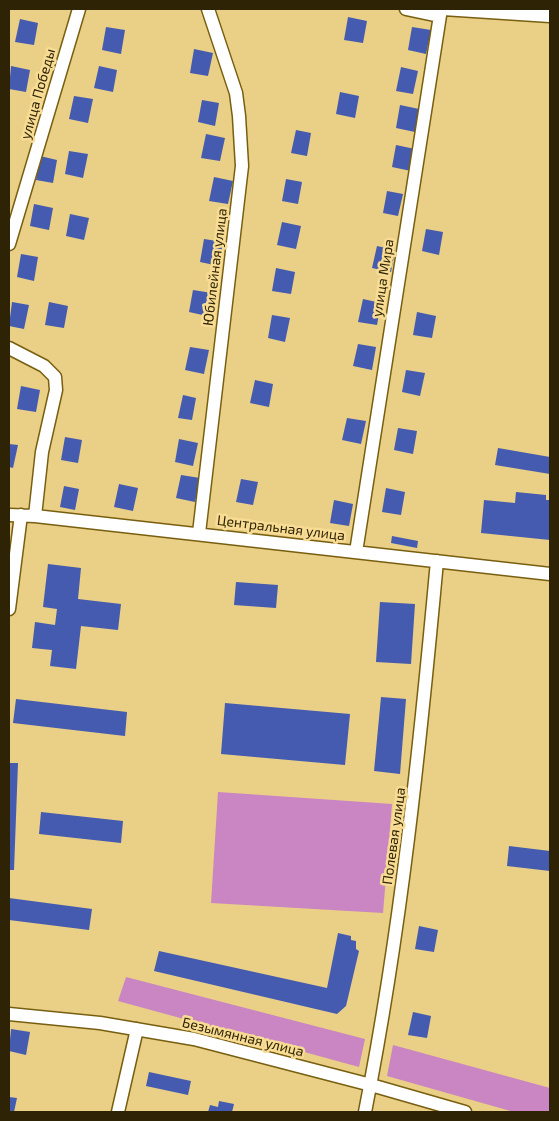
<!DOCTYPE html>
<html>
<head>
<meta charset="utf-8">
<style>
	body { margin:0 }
	#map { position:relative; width:559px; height:1121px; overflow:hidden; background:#eacf87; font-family:"Exo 2",sans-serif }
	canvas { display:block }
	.frame { position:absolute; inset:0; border:10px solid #2e2405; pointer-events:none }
</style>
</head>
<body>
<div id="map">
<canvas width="559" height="1121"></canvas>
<div class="frame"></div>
</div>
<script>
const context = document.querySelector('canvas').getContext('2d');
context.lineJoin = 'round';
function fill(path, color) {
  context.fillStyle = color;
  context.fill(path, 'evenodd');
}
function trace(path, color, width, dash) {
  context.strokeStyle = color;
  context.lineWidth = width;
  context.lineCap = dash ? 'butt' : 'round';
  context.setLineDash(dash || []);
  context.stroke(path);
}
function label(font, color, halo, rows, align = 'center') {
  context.font = font + ' "Exo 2",sans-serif';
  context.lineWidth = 5;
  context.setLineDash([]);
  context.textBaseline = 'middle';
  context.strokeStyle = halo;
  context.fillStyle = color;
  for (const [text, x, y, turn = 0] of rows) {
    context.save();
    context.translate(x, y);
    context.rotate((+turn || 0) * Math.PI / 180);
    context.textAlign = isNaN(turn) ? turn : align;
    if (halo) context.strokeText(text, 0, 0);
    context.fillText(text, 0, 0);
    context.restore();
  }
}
fill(new Path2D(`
	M218,792L392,804L383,913L211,903Z
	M126,977L365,1039L359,1067L118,1001Z
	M393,1045L550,1088V1112H514L387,1076Z`), '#c986c3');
fill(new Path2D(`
	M348,17L367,21L363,43L344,40Z
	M20,19L38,23L34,45L15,42Z
	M106,27L125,30L121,54L102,50Z
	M412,27L431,30L426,54L408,50Z
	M194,49L213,53L208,76L190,73Z
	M11,66L30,70L26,92L9,89Z
	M99,66L117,70L113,92L94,88Z
	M401,67L418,71L413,94L396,91Z
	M340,92L359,96L355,118L336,114Z
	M74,96L93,99L88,123L69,119Z
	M202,100L219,103L215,126L198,122Z
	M400,105L419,109L415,132L396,128Z
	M296,130L311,133L307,156L291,153Z
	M206,134L225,138L220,161L201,158Z
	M396,145L415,149L411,171L392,167Z
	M69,151L88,154L83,178L65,174Z
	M40,156L57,160L53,183L36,180Z
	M214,177L233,181L228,204L209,201Z
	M286,179L302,182L298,204L282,201Z
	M387,191L403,194L398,216L383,213Z
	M34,204L53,208L49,230L30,226Z
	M70,214L89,218L84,240L66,236Z
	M282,222L301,226L296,249L277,245Z
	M426,229L443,232L439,255L422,251Z
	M204,239L223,242L219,266L200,262Z
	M377,246L395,250L391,272L372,268Z
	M21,254L38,257L34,281L17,277Z
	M276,268L295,272L291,294L272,291Z
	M193,290L212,293L207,316L189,312Z
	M363,299L381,303L377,325L358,322Z
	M12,302L29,305L24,329L9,326Z
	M49,302L68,306L64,328L45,325Z
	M417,312L436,316L432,338L413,335Z
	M272,315L290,318L285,342L268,338Z
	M358,344L376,347L372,370L353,366Z
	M190,347L209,350L204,374L185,370Z
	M406,370L425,373L420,396L402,392Z
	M255,380L273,384L269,407L250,403Z
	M21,386L40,390L36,412L17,409Z
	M183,395L196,398L192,420L178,418Z
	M347,418L366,421L361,444L342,440Z
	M398,428L417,431L413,454L394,450Z
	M65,437L82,440L78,463L61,460Z
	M179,439L198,443L193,466L175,462Z
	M9,444L18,445L13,468L9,467Z
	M498,448L550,457V474L495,465Z
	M181,475L200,478L195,502L176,498Z
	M241,479L258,482L253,505L236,502Z
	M119,484L138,488L133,511L114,507Z
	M64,486L79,489L75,510L60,507Z
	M386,488L405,492L401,515L382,512Z
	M516,492L546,495V500H550V540L481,533L484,500L515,503Z
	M334,500L353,504L349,526L330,523Z
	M392,536L418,541L417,548L391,543Z
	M48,564L81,568L78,599L121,604L118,630L81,626L76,669L50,666L52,650L32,648L35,622L55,625L57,609L43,607Z
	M236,582L278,585L276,608L234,605Z
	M380,602L415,604L411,664L376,662Z
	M381,697L406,699L400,774L374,771Z
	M16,699L127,712L125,736L13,723Z
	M225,703L350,714L345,765L221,754Z
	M9,763H18L14,870H9Z
	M41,812L123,821L121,843L39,834Z
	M509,846L550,851V871L507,866Z
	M9,898L92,909L89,930L9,920Z
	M419,926L438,930L434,952L415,949Z
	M338,933L351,936V940L356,941V949L359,951L346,1006L337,1014L154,971L159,951L327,988Z
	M413,1012L431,1016L427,1038L408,1035Z
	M11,1029L30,1032L26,1055L9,1051Z
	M149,1072L191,1081L188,1095L146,1086Z
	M9,1097L17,1098L14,1112H9Z
	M219,1101L234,1104L232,1112H208L210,1105L218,1107Z`), '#445baf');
const minor = new Path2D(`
	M406,9L439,16
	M443,9L550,16
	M9,244L79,9
	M9,348L44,366L55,377L56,390L42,452L35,516
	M9,515L35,516L550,574
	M199,533L242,166L239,116L236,93L208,9
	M356,552L441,9
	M9,609L21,515
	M9,1014L100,1023L194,1039L371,1085L465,1112
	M118,1112L137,1029
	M365,1112C401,930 420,746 437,561`);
trace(minor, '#785f10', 15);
trace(minor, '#fff', 12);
label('14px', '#2e2405', '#f8dc94', [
	["улица Победы",38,94,-74],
	["Юбилейная улица",215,267,-83],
	["улица Мира",383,278,-81],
	["Центральная улица",281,528,7],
	["Полевая улица",394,836,-82],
	["Безымянная улица",243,1037,14]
]);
</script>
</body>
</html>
